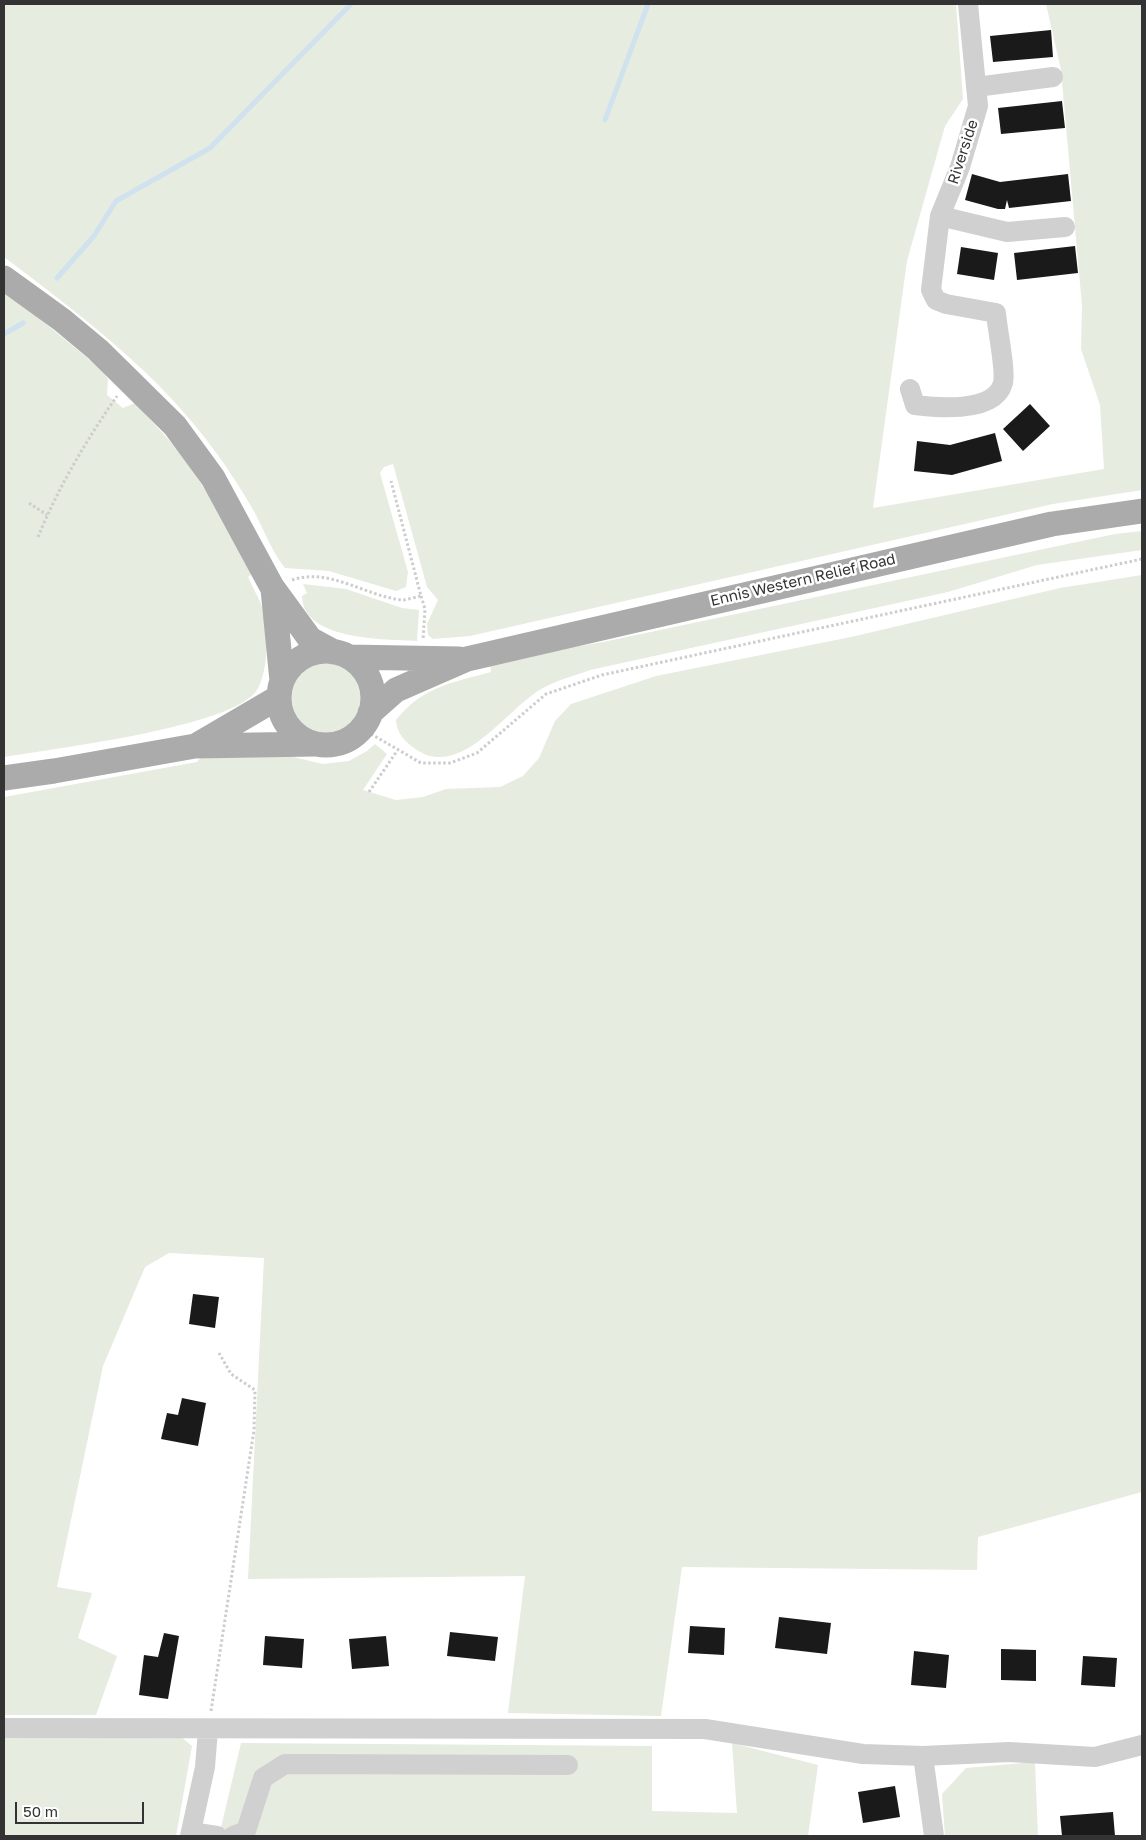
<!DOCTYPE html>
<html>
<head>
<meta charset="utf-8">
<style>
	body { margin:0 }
	#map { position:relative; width:1146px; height:1840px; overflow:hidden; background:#fff; font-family:"Golos Text",sans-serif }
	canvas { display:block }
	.frame { position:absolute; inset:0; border:5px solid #333; pointer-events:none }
	.scale { position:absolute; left:15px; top:1802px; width:129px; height:22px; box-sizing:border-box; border:2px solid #333; border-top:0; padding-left:6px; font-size:15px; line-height:18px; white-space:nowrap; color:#333; -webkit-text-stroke:4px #fff; paint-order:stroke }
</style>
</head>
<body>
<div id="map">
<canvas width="1146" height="1840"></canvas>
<div class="frame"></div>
<div class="scale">50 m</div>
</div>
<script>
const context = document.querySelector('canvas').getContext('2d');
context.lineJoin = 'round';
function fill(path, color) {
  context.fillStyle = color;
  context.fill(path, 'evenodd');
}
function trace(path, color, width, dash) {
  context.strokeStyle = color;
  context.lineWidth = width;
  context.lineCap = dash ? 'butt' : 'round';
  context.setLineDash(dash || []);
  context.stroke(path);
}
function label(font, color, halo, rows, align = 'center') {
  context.font = font + ' "Golos Text",sans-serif';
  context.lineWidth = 5;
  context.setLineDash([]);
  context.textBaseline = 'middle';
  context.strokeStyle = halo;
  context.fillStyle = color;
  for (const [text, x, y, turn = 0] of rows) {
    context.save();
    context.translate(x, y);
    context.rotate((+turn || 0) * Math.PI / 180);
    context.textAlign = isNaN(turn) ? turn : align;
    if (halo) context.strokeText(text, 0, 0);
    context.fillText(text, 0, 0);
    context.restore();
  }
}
fill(new Path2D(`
	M4,4H956L963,99L945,126L907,261L873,508L1104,469L1100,405L1081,349L1082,306L1061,70L1046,4H1142V490L1053,504L470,636L433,639L428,635L427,624L438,600L427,587L393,464L384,467L380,473L408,572L406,587L396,591L329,571L285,568C273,553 265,533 256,515C245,495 231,473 217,454C160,374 82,316 4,257Z
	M4,290L100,368L108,379L107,395L123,408L135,403L179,451L216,506L253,573L248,577C252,586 257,595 261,604C269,625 269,671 257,690C234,727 51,749 4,757Z
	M1142,531V550L1037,565L948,592L590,670C574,676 557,680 543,688C507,707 461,783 414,748C404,741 397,733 396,720C423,686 452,683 491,672L490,661L603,642L1115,534Z
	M1142,575V1492L978,1537L977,1570L682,1567L661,1716L508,1713L525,1576L248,1579L264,1258L169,1253L145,1267L103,1366L57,1587L92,1593L78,1638L117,1656L96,1715H4V797L197,762L204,754L289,756L323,764L349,761L367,751L375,744L387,754L363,790L396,800L423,797L446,789L500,787L523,776L539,758L555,721L571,704L656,676L851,637L1060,588Z
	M303,584L346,589L402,608L419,610L417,641C385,639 303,641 302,596L307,593Z
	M289 699a37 37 0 1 1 74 0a37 37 0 1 1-74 0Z
	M180,1736L192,1746L176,1836H4V1738Z
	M241,1743L652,1746V1811L737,1813L732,1743L818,1765L808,1836H219Z
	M1035,1762L1038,1836H945L942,1794L966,1768Z`), '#e6ecdf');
trace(new Path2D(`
	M605,120L648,4
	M57,278L94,236L116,201L210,148L351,4
	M4,334L23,323`), '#cfe2ee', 5);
fill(new Path2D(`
	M1051,30L1053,57L993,62L990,36Z
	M1062,101L1065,128L1001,134L998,108Z
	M972,174L1000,182L1068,174L1071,201L1009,208L1007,200L1005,209H998L965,200Z
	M1075,246L1078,273L1017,280L1014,253Z
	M961,247L998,253L994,280L957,274Z
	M1030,404L1050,426L1023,451L1003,429Z
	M995,433L1002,461L952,475L914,471L917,441L950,445Z
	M193,1294L219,1297L215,1328L189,1324Z
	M182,1398L206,1403L198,1446L161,1439L167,1413L178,1415Z
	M779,1617L831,1623L827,1654L775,1648Z
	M690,1626L725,1628L724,1655L688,1653Z
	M450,1632L498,1637L495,1661L447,1656Z
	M164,1633L179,1636L168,1699L139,1695L144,1655L158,1657Z
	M265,1636L304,1639L302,1668L263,1665Z
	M386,1636L389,1666L352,1669L349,1639Z
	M1001,1649L1036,1650V1681L1001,1680Z
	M914,1651L949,1655L946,1688L911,1685Z
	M1083,1656L1117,1658L1115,1687L1081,1685Z
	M895,1786L900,1817L863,1823L858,1792Z
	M1113,1812L1115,1836H1062L1060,1816Z`), '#1a1a1a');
trace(new Path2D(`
	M29,503L47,515
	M38,537C58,488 87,439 117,396
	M292,580C329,567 365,596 402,600C407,600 415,597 421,596L391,481
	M421,596L425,609L423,640
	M371,734L421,763H450L477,753L546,694L602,675L1142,559
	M369,792L397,751
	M211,1711L254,1430L255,1390L231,1374L219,1353`), '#cdcdcd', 3, [2.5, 2.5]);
trace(new Path2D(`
	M976,87L1053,77
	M940,216L1007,232L1065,227
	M910,389L915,405C939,408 995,413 1003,383C1006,370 997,328 996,313L946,304L936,300L931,290L940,216L960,167L978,106L968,4
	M4,1728L705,1729L863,1754L923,1756L1009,1752L1095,1757L1142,1745
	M923,1756L934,1836
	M191,1832L217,1836
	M190,1836L205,1767L208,1730
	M233,1836L246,1831L263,1778L285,1764L568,1765`), '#d0d0d0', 20);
trace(new Path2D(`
	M4,278L62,320L98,350L175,426L213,478L272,587L310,639L334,652
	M273,589L282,681
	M279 698a47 47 0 1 1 94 0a47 47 0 1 1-94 0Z
	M349,657L459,659
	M370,713L396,690L467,659L1052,524L1142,511
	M197,745L279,697
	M4,778L54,771L195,746L315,744`), '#ababab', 25);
label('15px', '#333', '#fff', [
	["Riverside",963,152,-72],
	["Ennis Western Relief Road",803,580,-13]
]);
</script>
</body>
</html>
